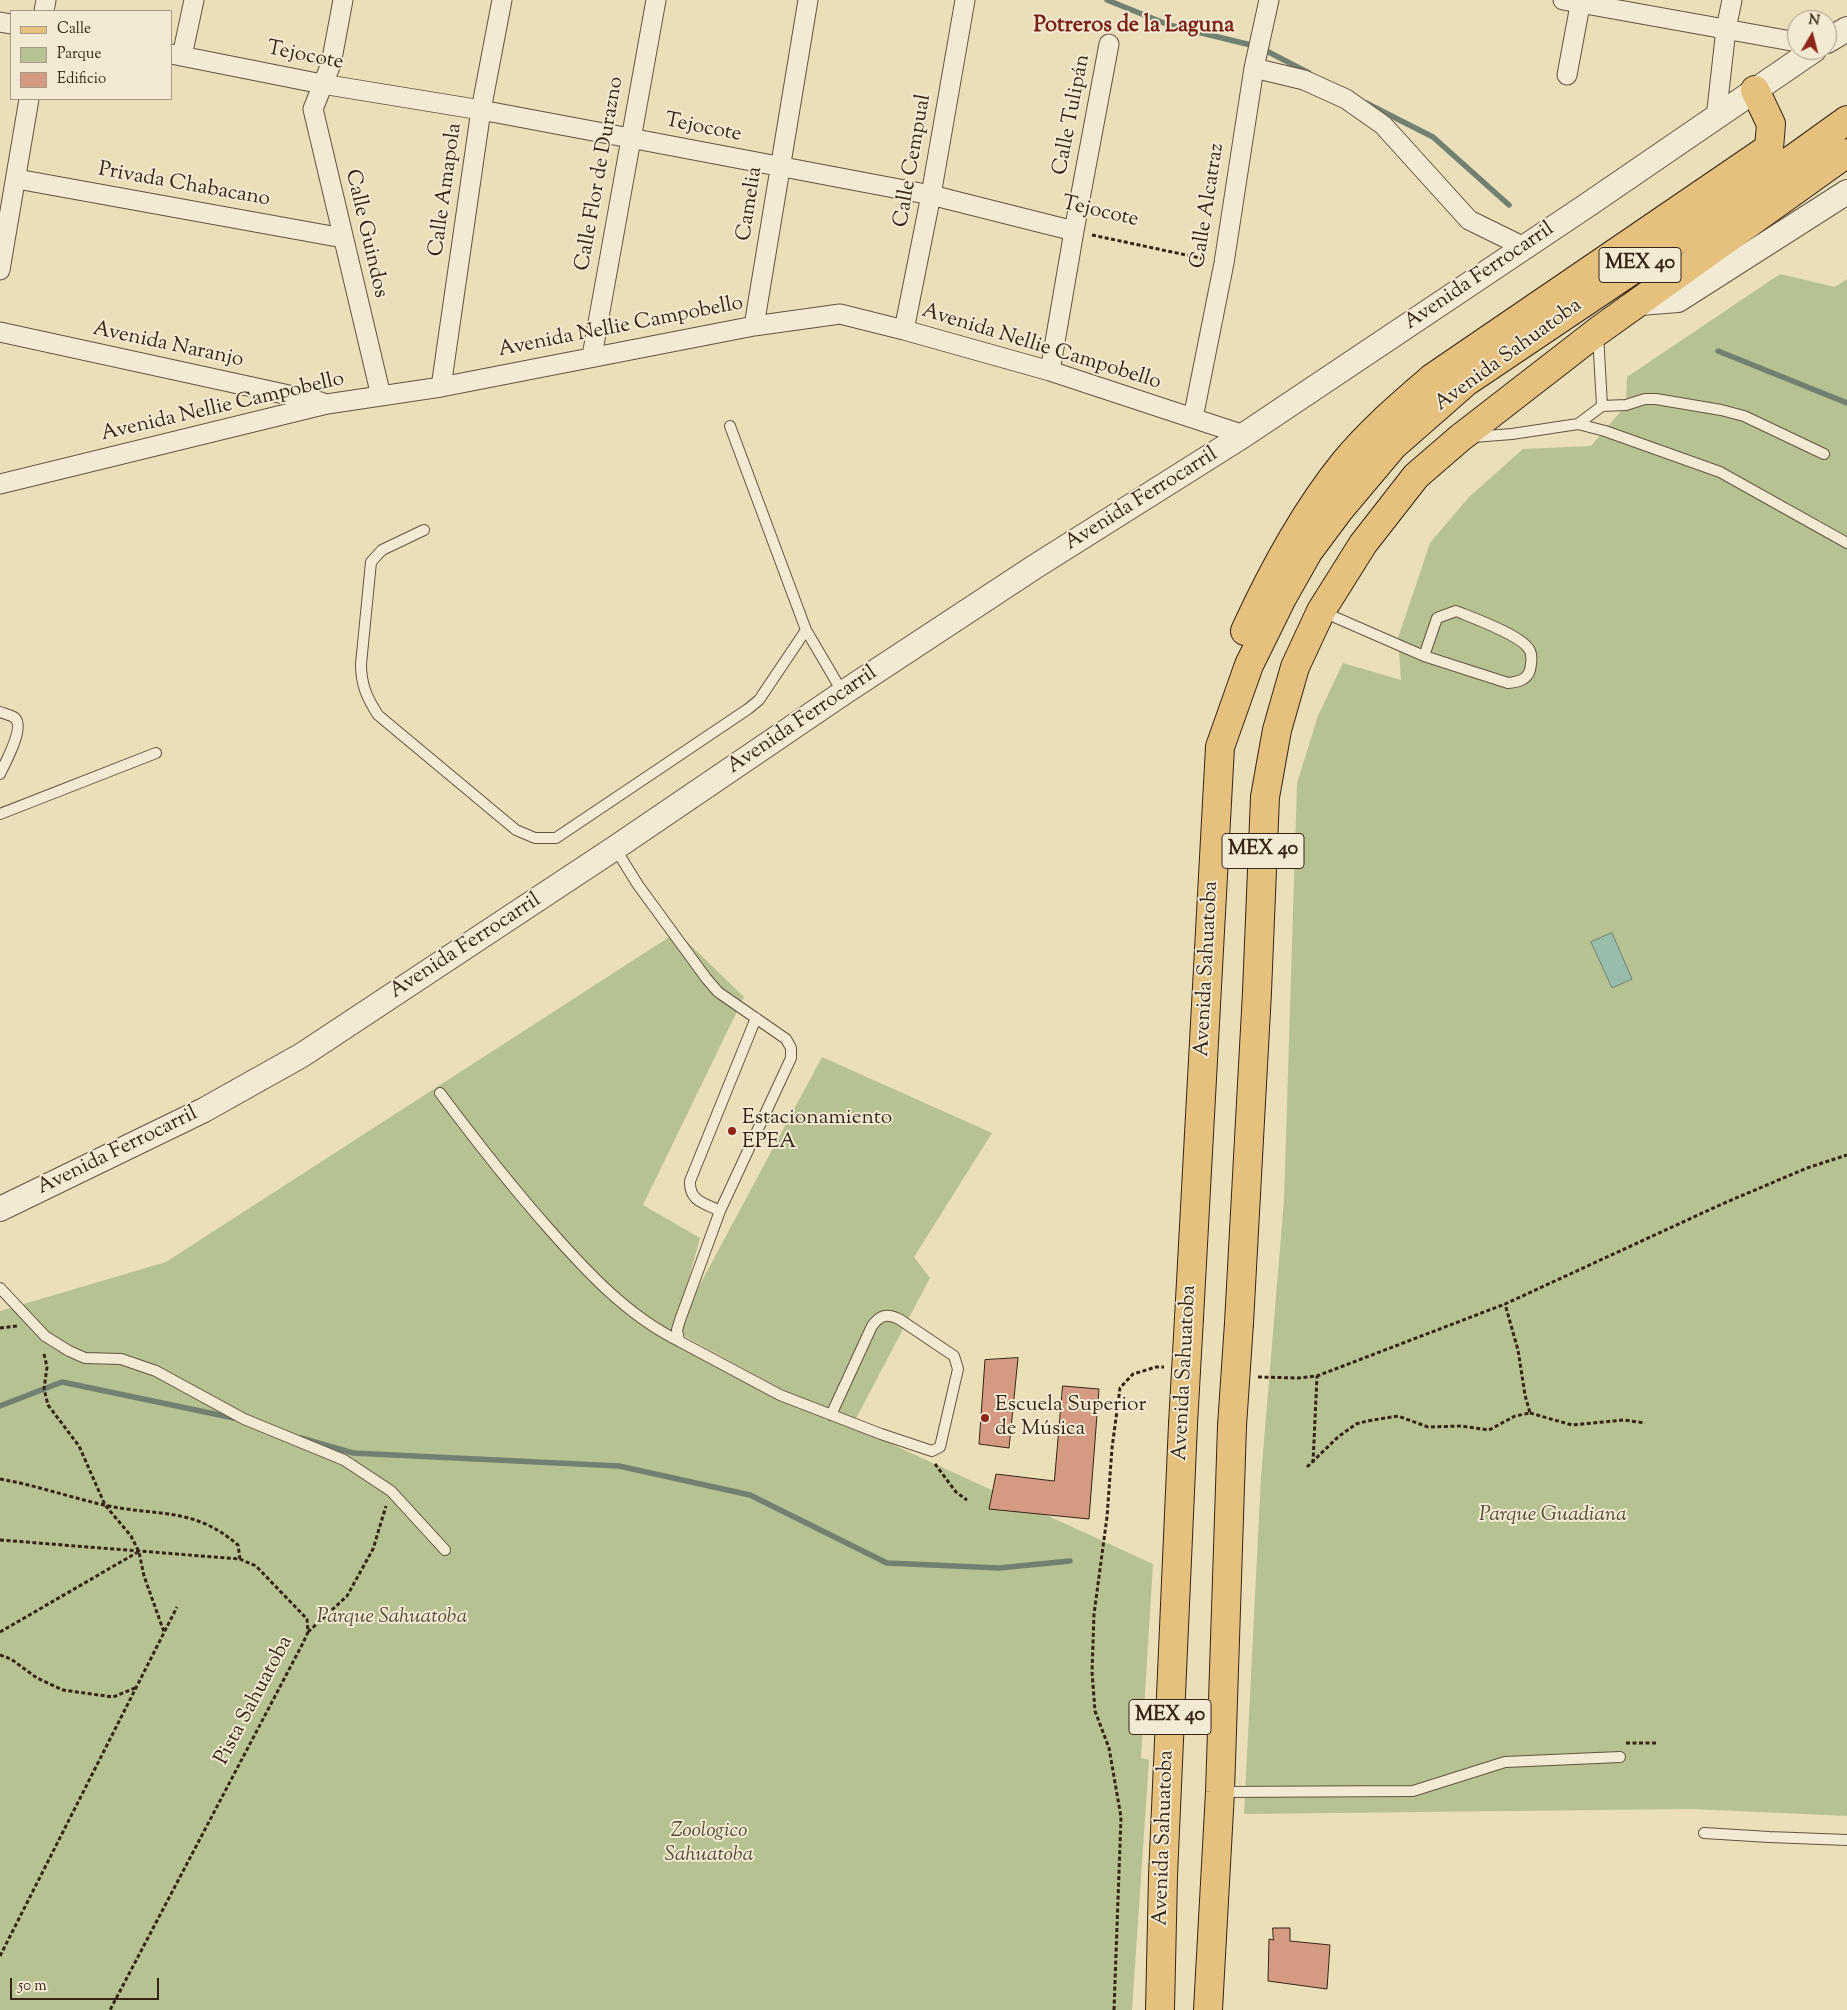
<!DOCTYPE html>
<html>
<head>
<meta charset="utf-8">
<style>
	body { margin:0 }
	#map { position:relative; width:1847px; height:2010px; overflow:hidden; background:#ebdfba; font-family:"Sorts Mill Goudy",serif }
	canvas { display:block }
	.legend { position:absolute; left:10px; top:10px; width:162px; height:90px; box-sizing:border-box; background:#f2ead2; border:1px solid #a79b87; margin:0; padding:6px 9px; list-style:none; font-size:15px; color:#362516 }
	.legend li { display:flex; align-items:center; gap:10px; height:25px }
	.legend b { width:25px; border:1px solid #a79b87 }
	.north { position:absolute; left:1787px; top:10px; width:50px; height:50px; box-sizing:border-box; background:#f2ead2; border:1px solid #a79b87; border-radius:50%; rotate:8deg; font-size:14px; font-weight:700; line-height:20px; text-align:center; color:#362516 }
	.north::after { content:''; display:block; margin:auto; width:18px; height:22px; background:#8f2418; clip-path:polygon(50% 0,100% 100%,50% 72%,0 100%) }
	.scale { position:absolute; left:10px; top:1978px; width:149px; height:22px; box-sizing:border-box; border:2px solid #362516; border-top:0; padding-left:6px; font-size:15px; line-height:18px; white-space:nowrap; color:#362516; -webkit-text-stroke:4px #f2ead2; paint-order:stroke }
</style>
</head>
<body>
<div id="map">
<canvas width="1847" height="2010"></canvas>
<ul class="legend">
<li><b style="height:6px;background:#e6c07d"></b>Calle</li>
<li><b style="height:14px;background:#b6c291"></b>Parque</li>
<li><b style="height:14px;background:#d49b82"></b>Edificio</li>
</ul>
<div class="north">N</div>
<div class="scale">50 m</div>
</div>
<script>
const context = document.querySelector('canvas').getContext('2d');
context.lineJoin = 'round';
function fill(path, color) {
  context.fillStyle = color;
  context.fill(path, 'evenodd');
}
function trace(path, color, width, dash) {
  context.strokeStyle = color;
  context.lineWidth = width;
  context.lineCap = dash ? 'butt' : 'round';
  context.setLineDash(dash || []);
  context.stroke(path);
}
function label(font, color, halo, rows, align = 'center') {
  context.font = font + ' "Sorts Mill Goudy",serif';
  context.lineWidth = 4;
  context.setLineDash([]);
  context.textBaseline = 'middle';
  context.strokeStyle = halo;
  context.fillStyle = color;
  for (const [text, x, y, turn = 0] of rows) {
    context.save();
    context.translate(x, y);
    context.rotate((+turn || 0) * Math.PI / 180);
    context.textAlign = isNaN(turn) ? turn : align;
    if (halo) context.strokeText(text, 0, 0);
    context.fillText(text, 0, 0);
    context.restore();
  }
}
fill(new Path2D(`
	M1780,274L1835,287L1847,279V1816L1692,1809L1244,1814L1261,1477L1284,1200L1297,783L1318,716L1343,663L1401,680L1398,638L1430,543L1469,497L1523,449L1591,446L1626,405L1627,377Z
	M677,932L744,997L643,1205L700,1238L671,1343L833,1417L675,1331L822,1057L992,1133L914,1257L930,1278L852,1426L1153,1564L1141,1758L1149,1760L1132,2010H0V1311L166,1262Z`), '#b6c291');
const water = new Path2D(`
	M1612,933L1632,979L1612,988L1591,942Z`);
fill(water, '#98bdad');
trace(water, '#718071', 1);
trace(new Path2D(`
	M1107,0L1169,25L1259,47L1309,73
	M1366,103L1433,137L1509,205
	M1718,351L1847,403
	M0,1406L62,1382L234,1418
	M301,1438L353,1453L619,1466L750,1495L887,1563L999,1568L1070,1561`), '#718071', 5.5);
const building = new Path2D(`
	M1018,1358L1009,1448L979,1444L985,1360Z
	M1063,1386L1099,1389L1089,1519L989,1509L996,1474L1054,1481Z
	M1273,1928H1290V1941L1330,1945L1327,1989L1268,1981L1269,1939L1273,1940Z`);
fill(building, '#d49b82');
trace(building, '#362516', 1);
const service = new Path2D(`
	M1598,334L1602,406
	M1578,424L1602,406L1626,405L1645,399H1656L1721,410L1744,416L1824,454
	M730,426L806,630L843,693
	M1473,437L1512,434L1578,424L1605,431L1720,472L1847,543
	M424,530L382,550L371,562L361,664C361,685 367,698 378,715L516,830L535,838H556L748,709L759,700L806,630
	M1323,612L1424,656L1508,683C1518,682 1527,680 1530,670C1531,664 1533,657 1530,651C1524,636 1473,618 1456,611L1437,618L1424,656
	M0,712C5,714 11,715 15,718C25,728 5,763 0,774
	M0,814L156,753
	M615,848L638,885L706,978L718,992L786,1039L791,1048V1058L720,1211L680,1320L677,1330L679,1341L780,1395L881,1434L932,1451L940,1447L958,1369L954,1356L899,1319C887,1313 880,1315 872,1326L831,1415
	M440,1093C475,1140 511,1186 550,1230C587,1272 628,1316 679,1341
	M720,1211C704,1203 689,1201 690,1181L756,1018
	M0,1288L45,1336L69,1351L85,1358L121,1359L156,1371L244,1419L344,1460L391,1491L445,1550
	M1221,1792L1413,1791L1505,1762L1620,1757
	M1704,1833L1769,1837L1847,1840`);
const minor = new Path2D(`
	M343,0L331,64L313,109L381,396
	M1563,0L1797,42
	M44,11L46,0
	M0,22L11,24
	M171,54L322,84L481,110L630,138L931,195L1074,231
	M182,56L194,0
	M1254,68L1304,80L1346,99L1383,125L1469,220L1524,247
	M1567,75L1581,0
	M1716,118L1726,29L1732,0
	M17,179L343,238
	M0,270L29,99
	M754,326L808,0
	M904,330L931,195L965,0
	M0,332L321,402
	M592,356L656,0
	M1050,371L1074,231L1109,44
	M441,387L481,110L502,0
	M1193,418L1224,263L1254,68L1269,0
	M0,484L327,404L441,387L754,326L840,314L904,330L1050,371L1244,435`);
const tertiary = new Path2D(`
	M1827,41L1847,29
	M1640,303L1678,300L1847,192
	M0,1209L204,1110L302,1055L615,848L843,693L1036,566L1244,435L1589,204L1814,50`);
const primary = new Path2D(`
	M1245,631C1272,572 1303,514 1344,463C1370,431 1401,405 1432,378L1769,148L1771,124L1755,90
	M1189,1318L1220,747L1249,665L1282,598L1308,552L1340,509L1393,446L1466,382L1723,209L1847,120
	M1239,1323L1257,992L1265,797L1277,730L1295,667L1321,611L1363,544L1416,476L1460,438L1598,331L1847,153
	M1160,2010L1163,1876L1183,1424
	M1208,2010L1220,1792L1232,1426`);
trace(service, '#63543f', 12);
trace(minor, '#63543f', 21);
trace(tertiary, '#63543f', 26);
trace(primary, '#362516', 30);
trace(new Path2D(`
	M1092,235L1205,259
	M0,1328L17,1326
	M44,1354L47,1367L44,1389L48,1405L79,1446L105,1505L131,1536L139,1552L144,1576L164,1632
	M1258,1377L1298,1378L1317,1376L1505,1304L1722,1204L1807,1168L1847,1155
	M1530,1413L1572,1425L1624,1420L1645,1423
	M1313,1463L1317,1376
	M935,1464L956,1492L967,1500
	M1307,1467L1338,1437L1356,1424L1367,1421L1398,1416L1428,1427L1461,1426L1489,1430L1515,1416L1530,1413L1525,1395L1518,1350L1505,1304
	M0,1479C35,1485 69,1497 104,1505C157,1517 193,1506 238,1545L240,1559
	M0,1540L240,1559L256,1566L307,1619L308,1632L303,1643L110,2010
	M0,1632L138,1552
	M308,1632L347,1596L373,1549L386,1506
	M0,1655L11,1659L37,1678L63,1690L113,1697L135,1688
	M1626,1743H1656
	M0,1956L177,1607
	M1114,2010L1121,1817L1109,1748L1095,1711L1092,1672L1094,1614L1107,1517L1112,1448L1120,1388L1133,1374L1156,1367H1164`), '#362516', 3, [4, 2.5]);
trace(service, '#f2ead2', 10);
trace(minor, '#f2ead2', 19);
trace(tertiary, '#f2ead2', 24);
trace(primary, '#e6c07d', 28);
const primaryBridge = new Path2D(`
	M1183,1424L1189,1318
	M1232,1426L1239,1323`);
trace(primaryBridge, '#362516', 30, []);
trace(primaryBridge, '#e6c07d', 28);
for (const [x, y, r, color] of [
	[732,1131,5,"#8f2418"],
	[985,1418,5,"#8f2418"]
]) {
  const dot = new Path2D();
  dot.arc(x, y, r, 0, 2 * Math.PI);
  context.fillStyle = color;
  context.fill(dot);
  trace(dot, '#f2ead2', 2);
}
for (const [x, y, w] of [
	[1640,265,82],
	[1263,851,82],
	[1170,1717,82]
]) {
  const box = new Path2D();
  box.roundRect(x - w / 2, y - 17.5, w, 35, 4);
  context.fillStyle = '#f2ead2';
  context.fill(box);
  trace(box, '#362516', 1);
}
label('bold 20px', '#362516', null, [
	["MEX 40",1640,265],
	["MEX 40",1263,851],
	["MEX 40",1170,1717]
]);
label('21px', '#362516', '#f2ead2', [
	["Tejocote",305,57,11],
	["Calle Tulipán",1073,115,-79],
	["Tejocote",703,129,11],
	["Calle Cempual",914,161,-80],
	["Calle Flor de Durazno",601,174,-80],
	["Privada Chabacano",184,186,10],
	["Calle Amapola",447,190,-82],
	["Camelia",751,204,-81],
	["Calle Alcatraz",1209,206,-81],
	["Tejocote",1100,213,13],
	["Calle Guindos",365,234,77],
	["Avenida Ferrocarril",1480,277,-34],
	["Avenida Nellie Campobello",621,328,-11],
	["Avenida Naranjo",168,346,12],
	["Avenida Nellie Campobello",1041,348,17],
	["Avenida Sahuatoba",1509,356,-36],
	["Avenida Nellie Campobello",223,408,-13],
	["Avenida Ferrocarril",1142,500,-32],
	["Avenida Ferrocarril",803,721,-34],
	["Avenida Ferrocarril",466,947,-33],
	["Avenida Sahuatoba",1208,969,-87],
	["Avenida Ferrocarril",118,1152,-26],
	["Avenida Sahuatoba",1186,1373,-87],
	["Pista Sahuatoba",255,1701,-62],
	["Avenida Sahuatoba",1165,1838,-88]
]);
label('21px', '#362516', '#f2ead2', [
	["Estacionamiento",742,1119],
	["EPEA",742,1143],
	["Escuela Superior",995,1406],
	["de Música",995,1430]
], 'left');
label('italic 21px', '#564c35', '#f2ead2', [
	["Parque Guadiana",1553,1516],
	["Parque Sahuatoba",392,1618],
	["Zoologico",709,1832],
	["Sahuatoba",709,1856]
]);
label('bold 22px', '#7a1f14', '#f2ead2', [
	["Potreros de la Laguna",1134,27]
]);
</script>
</body>
</html>
